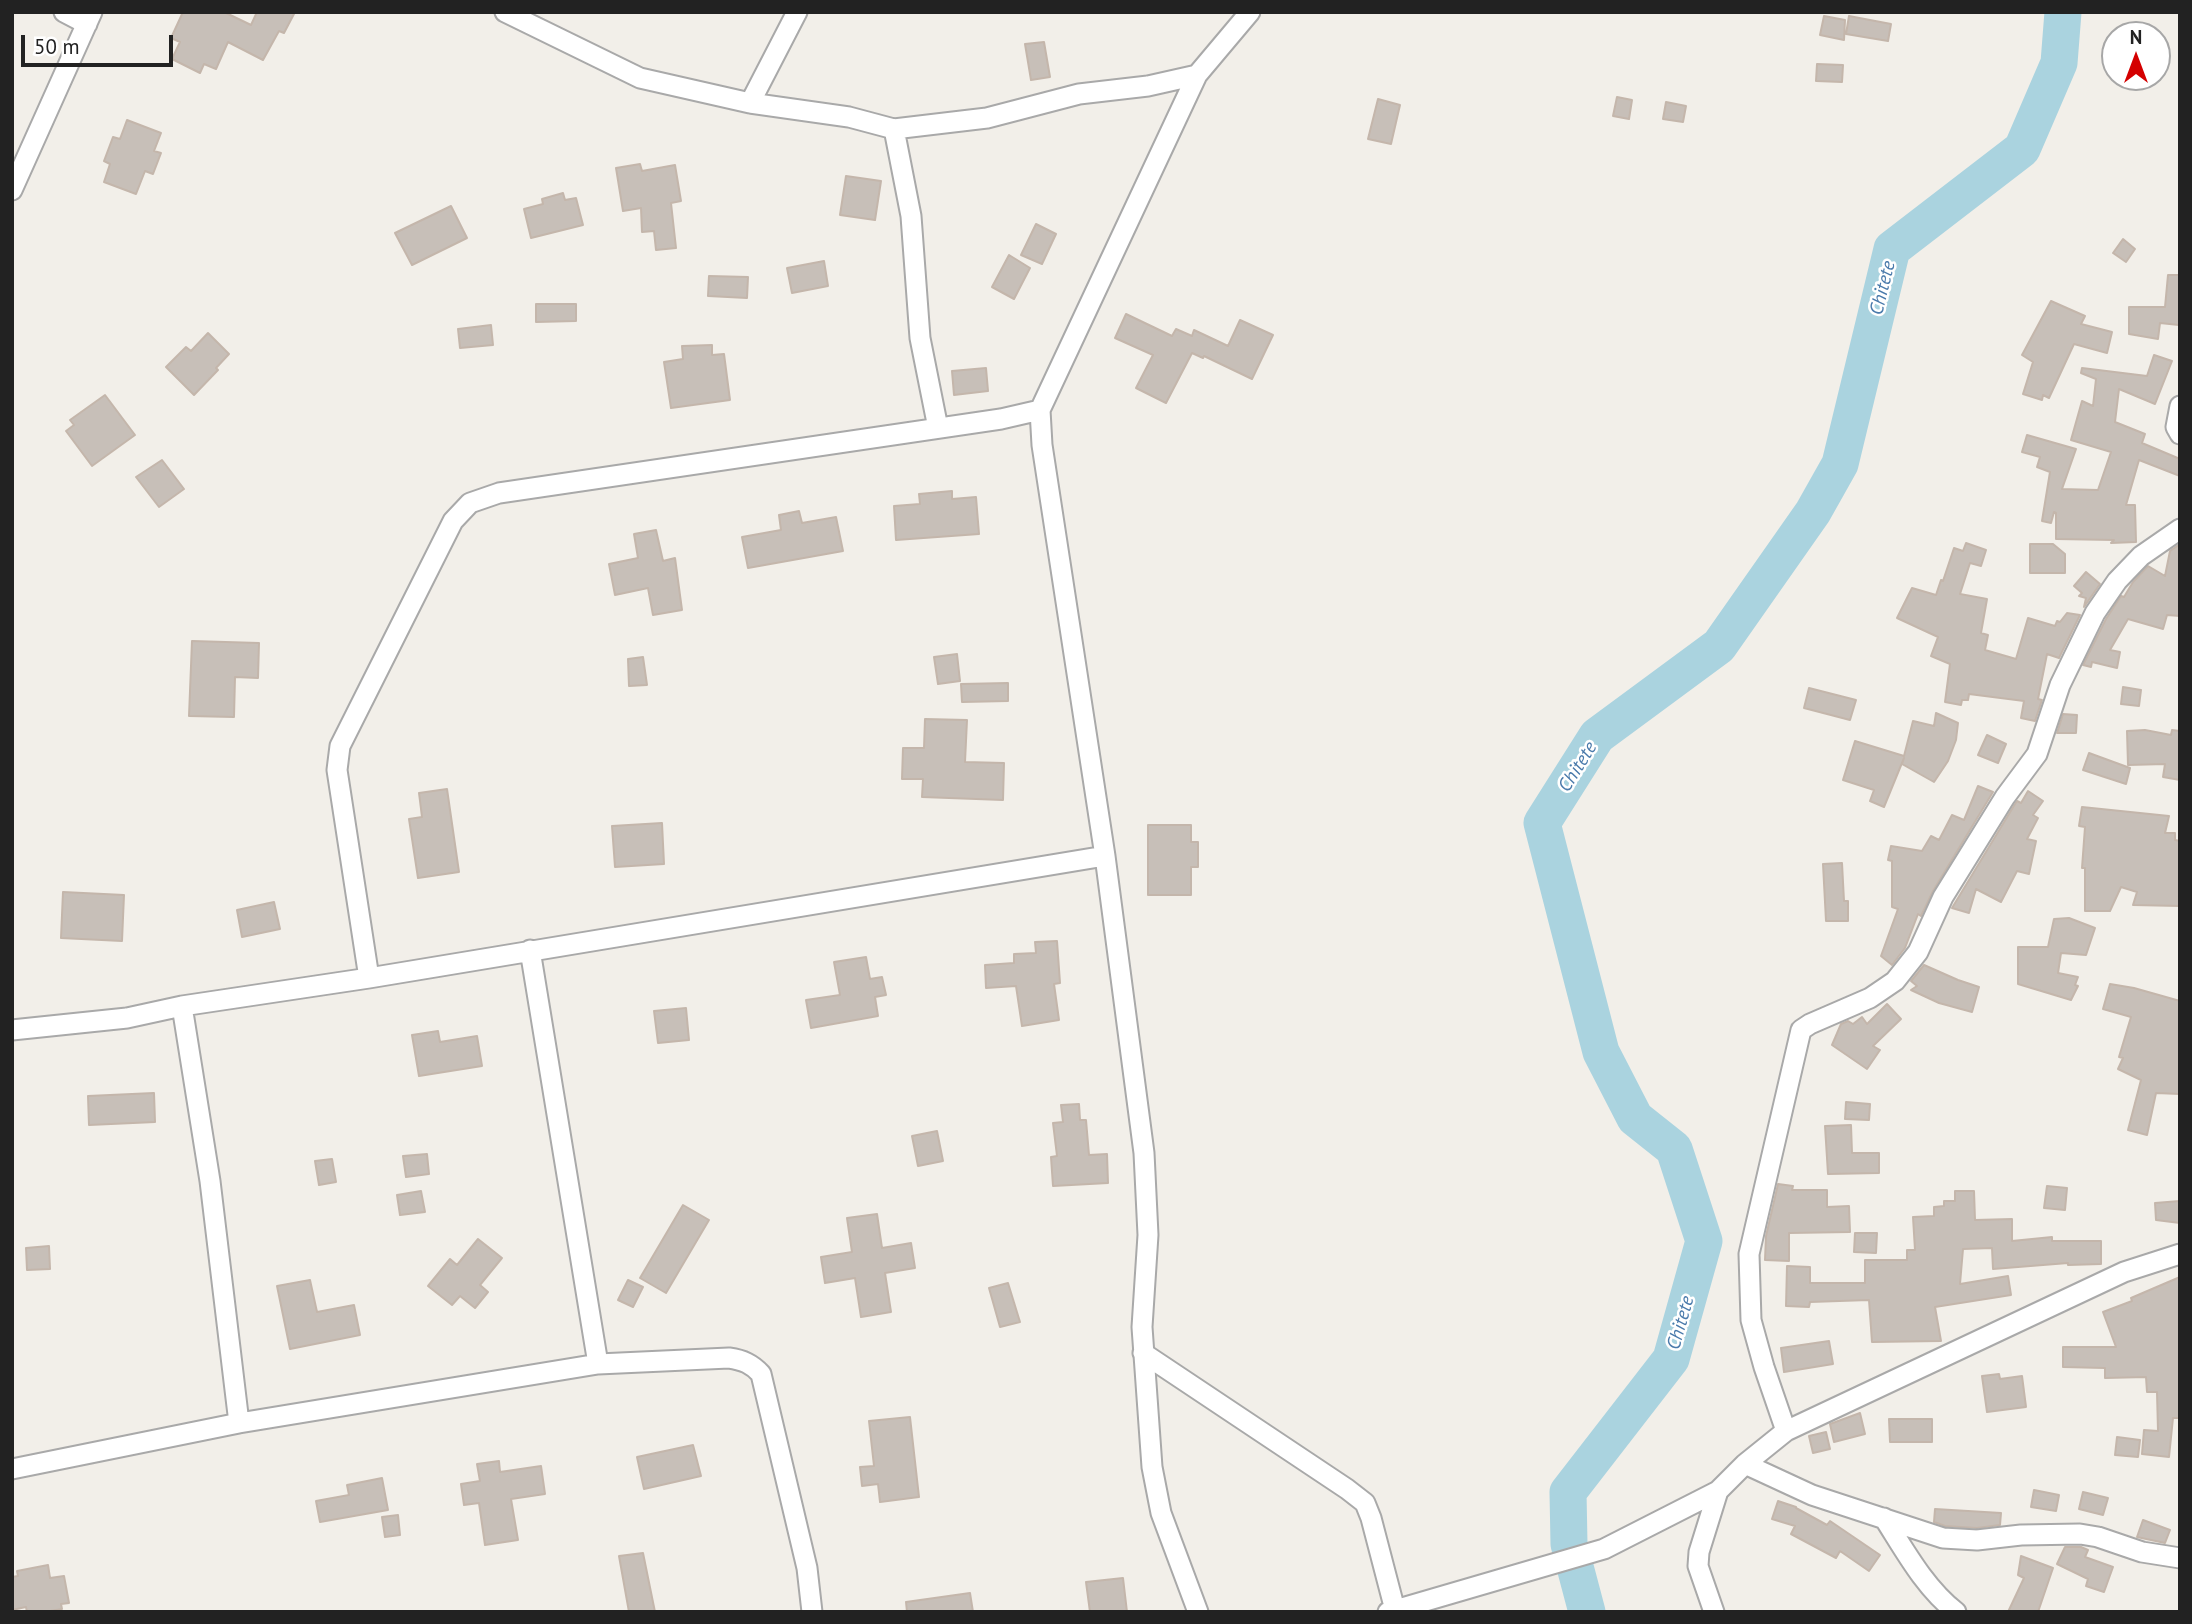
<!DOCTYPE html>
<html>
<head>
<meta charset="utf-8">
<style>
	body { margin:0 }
	#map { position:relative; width:2192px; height:1624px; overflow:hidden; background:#f2efe9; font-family:"PT Sans",sans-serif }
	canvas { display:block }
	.frame { position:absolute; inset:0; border:14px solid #222; pointer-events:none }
	.north { position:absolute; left:2101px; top:21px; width:70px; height:70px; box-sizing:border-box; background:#fff; border:2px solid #a7a7a7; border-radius:50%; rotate:0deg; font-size:19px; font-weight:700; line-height:28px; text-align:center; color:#222 }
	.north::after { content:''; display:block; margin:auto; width:24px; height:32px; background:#d40000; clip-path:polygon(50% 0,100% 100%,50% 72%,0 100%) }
	.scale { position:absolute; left:21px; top:35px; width:152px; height:32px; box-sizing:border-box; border:4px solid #222; border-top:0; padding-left:9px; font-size:21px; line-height:24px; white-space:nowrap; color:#222; -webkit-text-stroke:5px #fff; paint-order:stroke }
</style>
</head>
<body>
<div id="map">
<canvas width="2192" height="1624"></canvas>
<div class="frame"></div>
<div class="north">N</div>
<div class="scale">50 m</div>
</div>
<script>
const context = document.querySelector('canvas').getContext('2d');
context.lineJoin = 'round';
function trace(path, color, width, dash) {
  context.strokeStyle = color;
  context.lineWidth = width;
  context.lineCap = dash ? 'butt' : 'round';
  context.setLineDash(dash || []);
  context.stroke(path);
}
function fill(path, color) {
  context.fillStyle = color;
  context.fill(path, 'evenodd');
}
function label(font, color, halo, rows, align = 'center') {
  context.font = font + ' "PT Sans",sans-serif';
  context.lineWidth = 5;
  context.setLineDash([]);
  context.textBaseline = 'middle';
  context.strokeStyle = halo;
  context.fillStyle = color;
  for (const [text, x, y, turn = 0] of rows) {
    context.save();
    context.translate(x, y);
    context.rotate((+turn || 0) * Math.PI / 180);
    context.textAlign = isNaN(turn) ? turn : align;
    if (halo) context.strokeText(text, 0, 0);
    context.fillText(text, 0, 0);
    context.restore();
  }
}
trace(new Path2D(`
	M1587,1612L1569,1544L1568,1492L1671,1359L1704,1241L1674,1149L1635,1118L1601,1052L1542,823L1597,736L1719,646L1813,512L1840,464L1892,249L2022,149L2059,63L2063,12`), '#aad3df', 37);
const building = new Path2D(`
	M183,12H224L251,25L257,12H295L284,33L279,31L263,60L228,42L216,69L204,64L200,73L172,59L180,42L171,38Z
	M1824,16L1845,20L1844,40L1820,35Z
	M1849,16L1891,24L1888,41L1846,34Z
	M1044,42L1050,77L1031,80L1025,44Z
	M1817,64L1843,65L1842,82L1816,81Z
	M1617,97L1632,100L1629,119L1613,116Z
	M1378,99L1400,105L1391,144L1368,139Z
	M1666,102L1686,106L1683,122L1663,119Z
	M127,120L161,133L154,151L161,153L153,174L145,171L136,194L104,182L110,164L104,161L113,137L120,139Z
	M640,164L642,171L675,165L681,201L671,203L676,248L656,250L654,231L642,232L641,208L623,211L616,168Z
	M846,176L881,181L875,220L840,215Z
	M563,193L565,200L576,198L583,225L531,238L524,209L543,204L542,199Z
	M451,206L467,238L412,265L395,233Z
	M1036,224L1056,234L1042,264L1021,255Z
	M2123,239L2135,249L2126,262L2113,253Z
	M1009,255L1030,268L1014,299L992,287Z
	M824,261L828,286L792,293L787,268Z
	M2168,275H2180L2179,325L2160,323L2158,339L2129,334V307H2165Z
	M709,276L748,277L747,298L708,296Z
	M2051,301L2085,316L2081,324L2112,332L2107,353L2074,344L2049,398L2043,395L2042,400L2023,394L2033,362L2022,355Z
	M536,304H576V321L536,322Z
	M1126,314L1172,336L1176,329L1192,336L1194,330L1228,346L1240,320L1273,335L1252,379L1204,356L1203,358L1192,353L1166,403L1136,388L1153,355L1115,338Z
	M491,325L493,345L460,348L458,329Z
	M208,333L229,354L216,368L218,370L194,395L166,367L186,347L191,351Z
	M712,345V355L724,354L730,400L671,408L664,362L683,359L682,346Z
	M2154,355L2172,361L2155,404L2119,389L2115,422L2145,434L2142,443L2180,459V476L2139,460L2126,505H2135L2136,542L2111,543L2114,540L2056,539V513L2054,512L2051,523L2042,521L2050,472L2037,467L2040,457L2022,452L2027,435L2076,449L2062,489L2098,490L2111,452L2071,440L2082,401L2093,406L2096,379L2081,373L2082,368L2147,376Z
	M986,368L988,391L954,395L952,371Z
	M105,395L135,435L92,466L66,431L74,425L70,420Z
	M162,460L184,489L159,507L136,477Z
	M952,491V499L976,497L979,534L896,540L894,506L920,504L919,494Z
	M799,511L802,523L836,517L843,551L748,568L742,537L781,530L779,515Z
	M656,530L663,561L675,558L682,610L653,615L648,588L615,595L609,564L638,558L634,534Z
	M1966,543L1986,550L1981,566L1970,563L1960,594L1987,599L1981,633L1988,635L1985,650L2016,659L2028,618L2055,626L2057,621L2060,622L2067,613L2080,615L2059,658L2047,654L2038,699L2042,700L2035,721L2021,718L2024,701L1969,694L1968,700H1962L1961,705L1945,702L1950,664L1931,656L1938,637L1897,618L1912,588L1936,595L1941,580L1943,581L1954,548L1963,551Z
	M2030,544H2053L2065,554V573H2030Z
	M2180,544V616L2167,615L2163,629L2128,619L2110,650L2120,652L2117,668L2092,662L2091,667L2083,665L2106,619L2121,596L2124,597L2133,582L2148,566L2165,576L2170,551Z
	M2086,572L2100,584L2084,607L2086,598L2079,596L2082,593L2074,586Z
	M192,641L259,643L258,678L235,677L234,717L189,716Z
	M957,654L960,681L938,684L934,657Z
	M643,657L647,685L629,686L628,659Z
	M1008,683V701L962,702L961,684Z
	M2123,687L2141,690L2139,706L2121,704Z
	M1809,688L1856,700L1850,720L1804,708Z
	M1936,713L1958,723L1956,740L1948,761L1934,782L1902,764L1904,758L1884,807L1870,801L1874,790L1843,780L1855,741L1904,756L1913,721L1934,726Z
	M2063,714L2077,715L2076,733H2057Z
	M925,719L967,720L965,762L1004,763L1003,800L922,797L923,779H902L903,748H924Z
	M2145,730L2171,735L2172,730L2180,731V780L2163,777L2165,764L2128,765L2127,731Z
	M1987,735L2006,744L1998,763L1978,755Z
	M2089,753L2130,768L2126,784L2083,770Z
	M1978,786L1993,792L1933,891L1921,916L1918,914L1905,948L1892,965L1881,956L1898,909L1892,907V861L1888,860L1891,846L1922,851L1931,836L1939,840L1952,815L1964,820Z
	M447,789L459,872L418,878L409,819L422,817L419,793Z
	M2028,791L2043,801L2033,815L2038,818L2027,839L2036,841L2029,874L2017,871L2001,902L1976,889L1969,913L1952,908L2015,804L2017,801L2021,803Z
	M2082,807L2169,816L2165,833H2175V840L2180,841V906L2133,905L2137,892L2121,887L2110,911H2085V868H2082L2085,827L2079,826Z
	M662,823L664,864L615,867L612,826Z
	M1148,825H1191V842H1198V867H1191V895H1148Z
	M1842,863L1844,901H1848V921H1826L1823,864Z
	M63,892L124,895L122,941L61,938Z
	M274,902L280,929L242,937L237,910Z
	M2069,918L2095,928L2086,955L2061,953L2058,973L2078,977L2075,985L2078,986L2071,1000L2018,984V947H2048L2054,919Z
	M1057,941L1060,983L1054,984L1059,1020L1022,1026L1016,986L986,988L985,965L1014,963V954L1036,953L1035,942Z
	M866,957L870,979L882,977L886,995L875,997L878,1016L811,1028L806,1000L840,995L834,962Z
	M1924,965L1958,980L1979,987L1972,1012L1939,1003L1911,990L1917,986L1911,981Z
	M2110,984L2134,988L2180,1001V1094L2156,1093L2147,1135L2128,1130L2141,1080L2118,1069L2123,1058L2119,1057L2131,1017L2103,1009Z
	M1887,1004L1901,1019L1873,1046L1880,1050L1867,1069L1832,1045L1841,1024L1848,1021L1853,1024L1862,1017L1867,1024Z
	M686,1008L689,1040L658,1043L654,1011Z
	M438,1031L440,1042L477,1036L482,1066L419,1076L412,1035Z
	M154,1093L155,1122L89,1125L88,1096Z
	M1846,1102L1870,1104L1869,1120L1845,1119Z
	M1079,1104L1080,1120H1086L1089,1155L1107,1154L1108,1183L1053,1186L1051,1157L1057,1156L1053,1123L1063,1122L1061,1105Z
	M1851,1125L1852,1153H1879V1173L1828,1174L1825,1126Z
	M937,1131L943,1161L918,1166L912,1136Z
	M427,1154L429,1174L406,1177L403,1156Z
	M332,1159L336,1182L319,1185L315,1161Z
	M1778,1184L1793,1186L1792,1190H1827V1207L1849,1206L1850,1232L1789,1233V1261L1765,1260L1766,1236Z
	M2047,1186L2067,1188L2065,1210L2044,1208Z
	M421,1191L425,1212L400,1215L397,1195Z
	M1955,1191H1974L1975,1220L2012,1219V1241L2052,1237V1241H2101V1264L2068,1265V1263L1993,1269L1992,1248L1963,1249L1960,1284L2008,1276L2011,1295L1935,1307L1941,1341L1872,1342L1869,1300L1810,1302L1809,1307L1786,1306L1787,1266L1810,1267V1283H1865V1260H1907V1250H1915L1913,1217L1934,1216V1207L1944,1206V1201H1955Z
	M2180,1201V1223L2156,1220L2155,1203Z
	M683,1205L709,1220L666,1293L640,1278Z
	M877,1214L882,1248L911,1243L915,1268L885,1273L891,1312L861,1317L855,1278L825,1283L821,1257L852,1252L847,1218Z
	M1855,1233H1877L1876,1253L1854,1252Z
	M478,1239L502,1258L480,1285L488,1292L475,1308L460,1296L452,1305L428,1286L450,1259L457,1265Z
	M49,1246L50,1269L27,1270L26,1248Z
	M2180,1277V1418H2173L2169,1457L2142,1454L2144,1430L2158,1431L2157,1392H2147L2146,1377L2105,1378V1368L2063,1367V1347H2116L2103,1312L2132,1301L2131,1298Z
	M310,1280L317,1312L354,1305L360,1335L290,1349L277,1286Z
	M628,1280L643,1287L633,1307L618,1300Z
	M1008,1283L1020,1322L1000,1327L989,1288Z
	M1829,1341L1833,1364L1784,1372L1781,1348Z
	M1999,1374L2000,1379L2022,1376L2026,1407L1987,1412L1982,1376Z
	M1860,1413L1865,1434L1834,1442L1830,1424Z
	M910,1417L919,1497L880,1502L878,1484L862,1486L860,1467L874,1466L869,1421Z
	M1889,1419H1932V1442H1890Z
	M1826,1432L1830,1449L1813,1453L1809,1436Z
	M2117,1437L2140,1440L2138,1457L2115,1455Z
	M693,1445L701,1476L644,1489L637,1457Z
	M499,1461L500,1472L541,1466L545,1494L511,1499L518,1540L485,1545L479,1503L464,1505L461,1484L480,1481L477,1464Z
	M382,1478L388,1510L320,1522L316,1501L349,1495L347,1485Z
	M2034,1490L2059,1495L2056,1511L2031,1507Z
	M2083,1492L2108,1498L2103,1515L2079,1509Z
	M1778,1501L1796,1507V1508L1827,1525L1830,1521L1880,1555L1869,1571L1840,1551L1836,1558L1791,1534L1795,1526L1772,1519Z
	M1935,1509L2001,1513L2000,1525L1977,1528L1945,1526L1934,1522Z
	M398,1515L400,1535L385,1537L382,1517Z
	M2143,1520L2170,1530L2165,1543L2137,1537Z
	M2065,1547H2081L2088,1550L2085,1557L2113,1567L2104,1592L2086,1586L2088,1579L2057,1564Z
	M643,1553L655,1612H629L619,1556Z
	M2021,1556L2053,1568L2038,1612H2008L2024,1578L2018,1575Z
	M48,1565L50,1578L64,1576L69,1603L61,1604L62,1609L45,1612H27L26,1607L12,1610V1577L18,1576L17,1571Z
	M1123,1578L1127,1612H1090L1086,1582Z
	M970,1593L973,1612H907L906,1602Z`);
fill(building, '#c7bfb8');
trace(building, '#c4b6ab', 2);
const minor = new Path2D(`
	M64,12L87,24
	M505,12L640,78L750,103L849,117L894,129L987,118L1079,94L1148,86L1197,75
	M750,103L797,12
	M894,129L911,216L920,338L938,428
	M12,190L92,12
	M2180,406L2176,427L2180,434
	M1040,410L1197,75L1250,12
	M530,950L598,1364
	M369,978L337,770L340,746L453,521L470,503L499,493L1001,419L1040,410L1042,445L1105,856L1144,1153L1148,1235L1142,1327L1152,1467L1161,1513L1198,1612
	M182,1006L210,1181L239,1423
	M12,1030L127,1018L182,1006L369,978L1105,856
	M1143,1353L1347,1489L1365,1503L1371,1518L1395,1610
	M1786,1431L1764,1367L1751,1320L1749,1254L1801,1030L1810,1024L1870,998L1895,981L1918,952L1943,897L2005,797L2037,754L2060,685L2095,613L2117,581L2141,556L2180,529
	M1745,1464L1812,1495L1943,1538L1977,1540L2021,1535L2080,1534L2098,1537L2142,1552L2180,1558
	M12,1469L239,1423L598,1364L729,1358C743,1360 752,1364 761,1374L807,1568L812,1612
	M1884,1518C1905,1551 1925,1588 1956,1612
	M1388,1612L1604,1549L1718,1491L1745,1464L1786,1431L2124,1272L2180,1254
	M1714,1612L1698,1566L1699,1552L1718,1491`);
trace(minor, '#a9a9a9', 23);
trace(minor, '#fff', 19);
label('italic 19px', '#4a7aab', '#fff', [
	["Chitete",1883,288,-76],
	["Chitete",1578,767,-58],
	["Chitete",1681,1323,-74]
]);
</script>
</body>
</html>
